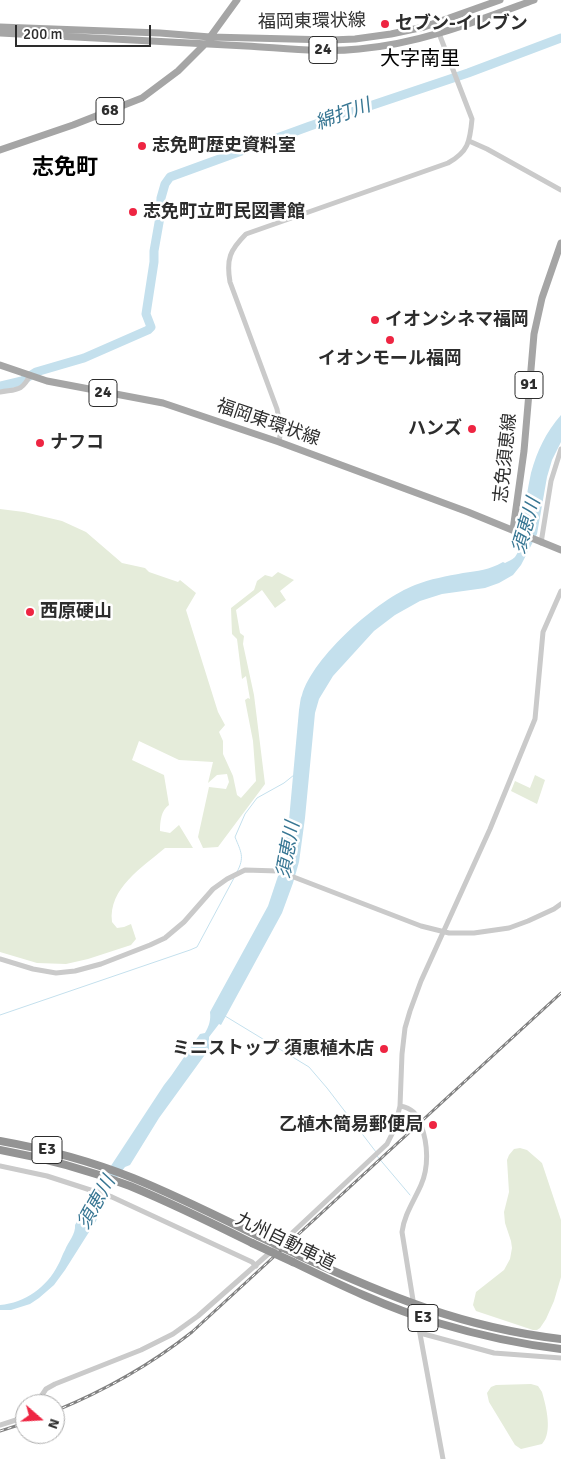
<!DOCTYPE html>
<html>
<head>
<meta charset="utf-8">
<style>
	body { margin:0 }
	#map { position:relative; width:561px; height:1459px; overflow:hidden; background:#fff; font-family:Signika,sans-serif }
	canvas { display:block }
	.north { position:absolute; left:15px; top:1394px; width:50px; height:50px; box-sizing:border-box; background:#fff; border:1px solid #ababab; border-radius:50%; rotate:109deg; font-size:14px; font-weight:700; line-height:20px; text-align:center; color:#2d2d2d }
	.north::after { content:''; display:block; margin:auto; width:18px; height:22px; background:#ee2542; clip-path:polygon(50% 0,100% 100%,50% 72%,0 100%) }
	.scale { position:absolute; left:15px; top:25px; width:136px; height:22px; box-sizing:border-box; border:2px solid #2d2d2d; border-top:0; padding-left:6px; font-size:15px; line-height:18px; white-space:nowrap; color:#2d2d2d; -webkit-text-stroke:4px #fff; paint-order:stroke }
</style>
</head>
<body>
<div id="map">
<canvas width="561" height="1459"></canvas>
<div class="north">N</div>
<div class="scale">200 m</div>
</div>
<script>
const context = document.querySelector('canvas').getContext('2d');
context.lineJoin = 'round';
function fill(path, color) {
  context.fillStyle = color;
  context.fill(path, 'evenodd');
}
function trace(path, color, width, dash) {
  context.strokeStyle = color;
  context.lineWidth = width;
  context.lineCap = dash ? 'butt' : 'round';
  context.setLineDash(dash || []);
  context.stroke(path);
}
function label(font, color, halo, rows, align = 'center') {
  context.font = font + ' Signika,"Noto Sans JP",sans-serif';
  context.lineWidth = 5;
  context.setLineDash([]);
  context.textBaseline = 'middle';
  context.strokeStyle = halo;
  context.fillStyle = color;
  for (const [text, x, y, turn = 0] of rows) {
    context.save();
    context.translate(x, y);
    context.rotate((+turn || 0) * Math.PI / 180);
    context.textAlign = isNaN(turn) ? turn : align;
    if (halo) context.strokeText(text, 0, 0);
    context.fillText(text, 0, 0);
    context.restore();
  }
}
fill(new Path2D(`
	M0,509L24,512L62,521L86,532L122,563L145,568L149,572L178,582L180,580L196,593L186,610L218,712L225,725L219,732L223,741V754L233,776L237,795L241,798L256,781L253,741L245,700L248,698L250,699L246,676L242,679L237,639L232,634L231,608L254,590L257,581L265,575L272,577L278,572L294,580L280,591L286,600L275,608L262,590L236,610L240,633L244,636L243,644L254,695L265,784L218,847L203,848L198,837L209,787L226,789L229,782L227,774L217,775L208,783L213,762L179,760L139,741L132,760L164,775L169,805C161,810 160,822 160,831L170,833L179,825L193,848H165C143,867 108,888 112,922L117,928L124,927L131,924L136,939L131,945L88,959L66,964L37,963L0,952Z
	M535,775L545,780L537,804L511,791L515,781L530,788Z
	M520,1148L527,1150L542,1163L561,1220V1277L554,1301L546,1319L540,1328L537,1330H533L476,1311L473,1305L476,1292L504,1270L510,1259L512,1248L511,1241L505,1223L504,1212L509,1192L507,1160L509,1155L514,1149Z
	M531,1384L538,1386L542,1392C546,1406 553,1432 542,1444L521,1449L515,1445L489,1402L487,1393L491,1387L496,1385Z`), '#e5ecda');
fill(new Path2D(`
	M561,415V442L552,460L547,477L537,534L521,565L513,575L499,583L485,588L442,594L420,601L395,615L374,631L333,676L319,699L315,713L305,818L299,862L293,883L282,913L221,1025L219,1024L209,1037V1049L204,1056L159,1118L130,1165L125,1167L106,1192L102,1207L96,1221L65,1270L54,1285L39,1298L30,1304L11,1310H0V1305C25,1303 47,1287 58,1265C61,1260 62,1255 65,1250C68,1242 76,1234 75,1225L101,1181L164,1085L171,1076L200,1034L205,1033C209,1026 211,1020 210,1012L268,906L283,861L289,820L299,710C300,705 300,699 302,695C313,657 378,599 415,585C430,579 447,576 463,573C478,571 489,570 503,562L505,563C508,561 512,560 515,557C522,548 520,537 521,527C525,509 527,491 531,473C537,451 546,432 561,415Z`), '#c4e0ed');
trace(new Path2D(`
	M237,872C245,857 241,852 235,837L245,814L257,798L284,783L294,775
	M0,1015L190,950L197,947L234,878
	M225,1016L309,1067L327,1088L376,1152
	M377,1156L410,1195`), '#c4e0ed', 1);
trace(new Path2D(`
	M0,386L22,381L36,372L84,358L148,330L151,327L146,314L154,262V251L160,217L161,198L165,184L170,177L310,126L468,73L561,38`), '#c4e0ed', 9);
trace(new Path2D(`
	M469,141L487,149L561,190
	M0,392C16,389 22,392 30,375
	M279,442L281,429L277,409L230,282C226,259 230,250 246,234L448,163C468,152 470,142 472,119L435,23
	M541,543L551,481L561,449
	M0,959L33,969L56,973L75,971L101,964L150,945L165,938L184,922L213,889L227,879L245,870L278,871L421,926L449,933H474L509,928L528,921L554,909L561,904
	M400,1106C412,1108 417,1114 421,1125C428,1144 429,1167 421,1185C414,1201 404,1215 402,1232L413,1300
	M0,1166L47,1176L112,1197L252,1262L256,1266
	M418,1323L443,1459
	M420,1333L494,1353L561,1358
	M36,1404L46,1389L55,1384L141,1350L173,1334L198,1316L291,1234L387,1144L394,1130L400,1106L402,1054L405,1028L410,1011L421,981L490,829L535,719L543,632L561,591
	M0,1425L16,1420L25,1414`), '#cacaca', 5);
trace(new Path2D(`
	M0,27L160,33L210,37L331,40L355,39L391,34L424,27L500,0
	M0,33C82,37 164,42 246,46C283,48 322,53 359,49C420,44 477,21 534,0
	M0,150L73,125L142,98L178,71L205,44L237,0
	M0,365L47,381L163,403L279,442L468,512L561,550
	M513,530L524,451L534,334L542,298L561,243`), '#a5a5a5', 7);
trace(new Path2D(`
	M0,1141C45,1149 90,1161 133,1178C175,1195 217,1216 258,1236
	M0,1150C44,1158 88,1170 130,1186C171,1203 212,1223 252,1243
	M298,1255C385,1295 464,1328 561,1339
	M293,1262C340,1285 388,1308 438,1323C478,1335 519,1344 561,1349`), '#949494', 8);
const rail = new Path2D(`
	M55,1411C106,1390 149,1366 192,1332L561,993
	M0,1431L25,1423`);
trace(rail, '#828282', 3);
trace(rail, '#fff', 1, [4]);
trace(new Path2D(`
	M258,1236L298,1255
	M252,1243L293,1262`), '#949494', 8);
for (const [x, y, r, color] of [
	[385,24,5,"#ee2542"],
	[142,146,5,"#ee2542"],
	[133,212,5,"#ee2542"],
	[375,320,5,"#ee2542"],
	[390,340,5,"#ee2542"],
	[472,429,5,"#ee2542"],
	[40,443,5,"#ee2542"],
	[30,612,5,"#ee2542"],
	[384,1049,5,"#ee2542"],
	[433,1125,5,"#ee2542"]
]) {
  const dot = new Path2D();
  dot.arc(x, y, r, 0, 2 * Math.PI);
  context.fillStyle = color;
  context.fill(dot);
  trace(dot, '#fff', 2);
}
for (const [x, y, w] of [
	[323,50,28],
	[110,111,28],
	[529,385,28],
	[103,393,28],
	[47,1150,30],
	[423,1318,30]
]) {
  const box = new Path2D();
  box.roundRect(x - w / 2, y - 13.5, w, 27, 4);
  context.fillStyle = '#fff';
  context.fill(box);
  trace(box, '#2d2d2d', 1);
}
label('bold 16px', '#2d2d2d', null, [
	["24",323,50],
	["68",110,111],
	["91",529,385],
	["24",103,393],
	["E3",47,1150],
	["E3",423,1318]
]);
label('18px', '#2d2d2d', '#fff', [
	["福岡東環状線",312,22,-1],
	["福岡東環状線",268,423,19],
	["志免須恵線",506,458,-84],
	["九州自動車道",285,1242,26]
]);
label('bold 18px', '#2d2d2d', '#fff', [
	["セブン-イレブン",395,24],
	["志免町歴史資料室",152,146],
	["志免町立町民図書館",143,212],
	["イオンシネマ福岡",385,320],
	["イオンモール福岡",390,359,"center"],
	["ハンズ",462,429,"right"],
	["ナフコ",50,443],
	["西原硬山",40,612],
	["ミニストップ 須恵植木店",374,1049,"right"],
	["乙植木簡易郵便局",423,1125,"right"]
], 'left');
label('italic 19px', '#377693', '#fff', [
	["綿打川",343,115,-20],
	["須恵川",527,526,-74],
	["須恵川",289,850,-80],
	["須恵川",97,1203,-61]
]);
label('20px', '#000', '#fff', [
	["大字南里",420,60]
]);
label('bold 22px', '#000', '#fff', [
	["志免町",65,168]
]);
</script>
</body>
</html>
